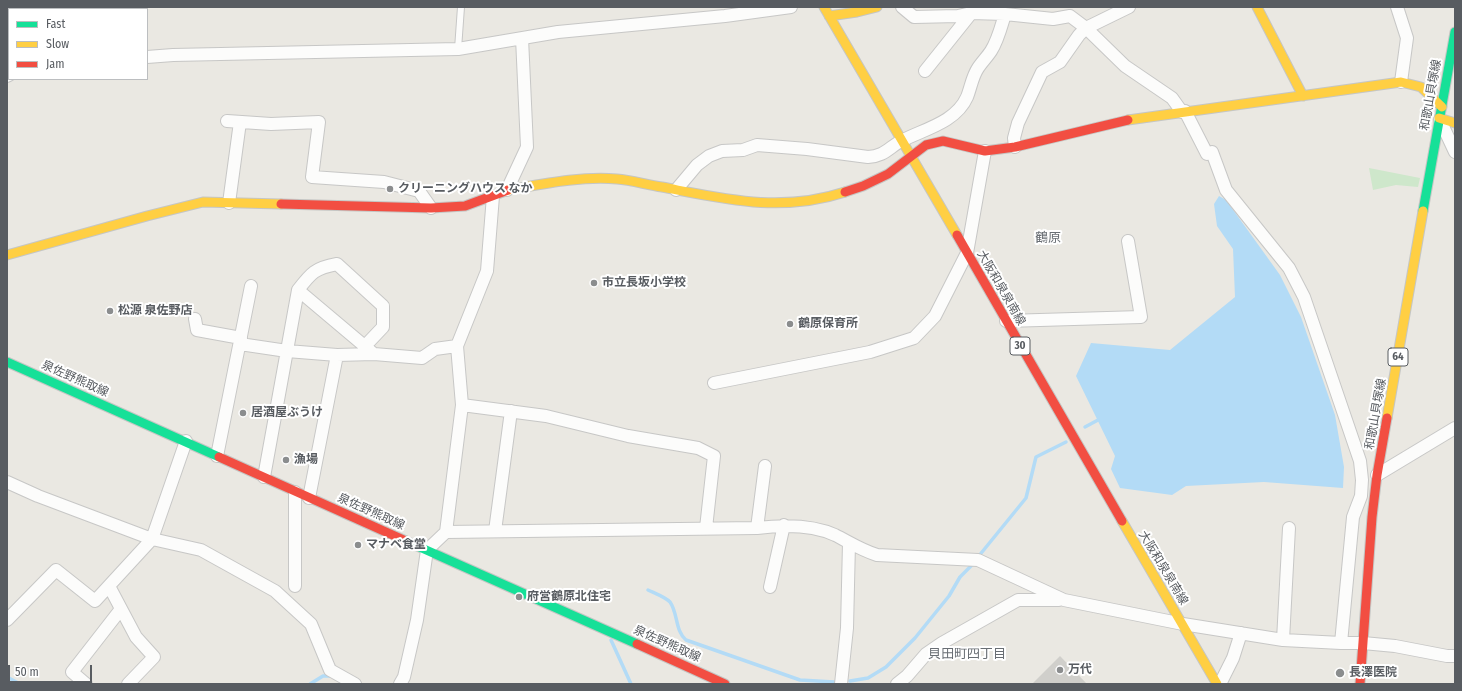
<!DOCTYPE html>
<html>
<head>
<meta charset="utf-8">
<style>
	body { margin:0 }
	#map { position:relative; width:1462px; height:691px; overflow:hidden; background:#eae8e2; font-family:"Fira Sans Condensed",sans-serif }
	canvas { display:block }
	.frame { position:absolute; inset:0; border:8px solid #585c61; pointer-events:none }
	.legend { position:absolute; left:8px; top:8px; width:140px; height:72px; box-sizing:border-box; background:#fff; border:1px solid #bcbec0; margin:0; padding:5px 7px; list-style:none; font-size:12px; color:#585c61 }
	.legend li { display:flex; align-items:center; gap:8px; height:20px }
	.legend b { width:20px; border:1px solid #bcbec0 }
	.scale { position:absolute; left:8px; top:665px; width:84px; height:18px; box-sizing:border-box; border:2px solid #585c61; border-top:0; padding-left:5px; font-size:12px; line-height:14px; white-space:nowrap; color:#585c61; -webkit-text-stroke:3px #fff; paint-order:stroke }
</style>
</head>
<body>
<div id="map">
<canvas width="1462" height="691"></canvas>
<div class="frame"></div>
<ul class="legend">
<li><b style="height:5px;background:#16e098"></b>Fast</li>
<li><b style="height:5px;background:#ffcf43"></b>Slow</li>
<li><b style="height:5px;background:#f24e42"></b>Jam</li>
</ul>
<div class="scale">50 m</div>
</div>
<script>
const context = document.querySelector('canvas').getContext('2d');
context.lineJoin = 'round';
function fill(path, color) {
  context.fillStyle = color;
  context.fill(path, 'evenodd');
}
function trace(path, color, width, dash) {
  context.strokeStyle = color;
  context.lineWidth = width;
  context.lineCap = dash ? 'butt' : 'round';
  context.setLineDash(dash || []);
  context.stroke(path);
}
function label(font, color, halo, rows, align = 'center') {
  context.font = font + ' "Fira Sans Condensed","Noto Sans JP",sans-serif';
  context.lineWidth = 4;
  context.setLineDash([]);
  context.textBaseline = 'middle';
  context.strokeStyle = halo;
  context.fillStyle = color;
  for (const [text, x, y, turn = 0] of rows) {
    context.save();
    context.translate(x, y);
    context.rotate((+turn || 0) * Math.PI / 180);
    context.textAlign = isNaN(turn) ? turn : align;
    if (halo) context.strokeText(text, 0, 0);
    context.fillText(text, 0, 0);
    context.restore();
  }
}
fill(new Path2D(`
	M1369,168L1420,178L1418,187L1396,185L1373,190Z`), '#cee7cb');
fill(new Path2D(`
	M1219,196L1226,200L1280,275L1301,317L1335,415L1344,467L1343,488L1264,482L1186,486L1172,495L1120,488L1111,469L1115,456L1076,376L1091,343L1170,350L1235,297L1233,249L1217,226L1214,204Z`), '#b3dbf6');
trace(new Path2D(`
	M1085,427L1098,420
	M978,557L1026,498L1036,457L1066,442
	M648,590C654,593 665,597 670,602C678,613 675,631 686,640L800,680L834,682
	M611,640L631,684
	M7,677L20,684
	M850,681L868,678L886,667L915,638L949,596L960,577L973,564
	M310,684L323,676H330`), '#b3dbf6', 3.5);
fill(new Path2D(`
	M1060,656L1087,684H1032Z`), '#d0cfcb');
const lane = new Path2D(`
	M458,49L461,7`);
const street = new Path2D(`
	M902,7L914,17L958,16L971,13L1005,14L1053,19L1070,16L1086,28L1125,66L1172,98L1182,112
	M1397,7L1407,38L1401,82
	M147,57L173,55L458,49L558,32L725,16L791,7
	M925,71L973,11
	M7,76L9,75
	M1185,111L1207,154L1212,152L1226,190L1289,268L1304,297L1360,461L1362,480L1361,496L1353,517L1341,643
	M1440,120L1455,152
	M227,121L271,124L319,122L312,177L384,182L419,191L431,208
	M1015,147L1014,138L1018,123L1042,72L1060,62L1079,35L1086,28L1129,7
	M507,190L527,147L522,38
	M676,190L697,165L709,156L722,151L743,150L757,145L807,149L868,157C885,156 889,147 903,140C925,129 956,122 967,97C971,87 972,77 978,68C982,62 987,57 991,51C998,40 1001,27 1005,14
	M229,203L240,122
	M298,290L374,354L422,358L435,349L457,346
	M195,319L197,330L241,338
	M1006,321L1141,317L1128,241
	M240,344L287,351L337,355L374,354
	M714,383L870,352L914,338L935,316L967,253L985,151
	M462,405L546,416L628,436L698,448L714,456L706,528
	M217,456L251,286
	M1377,475L1455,428
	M264,477L298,290C311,273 315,268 337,264L383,306V327L365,346
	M7,482L38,496L152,539L201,550L275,591L311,624L330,670L355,684
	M309,498L337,355
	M757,528L765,466
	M495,531L511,411
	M446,532L462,405L457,346L487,271L493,196
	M109,586L136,637L154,657L128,684
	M295,586V492
	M770,587L784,525
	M7,620L56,570L95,601L152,539L186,441
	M1283,640L1289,528
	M86,684L72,672L121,609
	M400,684L404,677L417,620L427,550L446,532L757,528C782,525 811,524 835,535C849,542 861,550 877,555L978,560L1064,600L1183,624L1283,640L1341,643H1363L1395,646L1447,656H1455
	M841,684L847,628L849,543
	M897,684L907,676L926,654L942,643L1018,600H1059
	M1220,684L1233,658L1241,633`);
const fast = new Path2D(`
	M1423,211L1455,32
	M7,362L219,457
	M406,541L637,644`);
const slow = new Path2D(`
	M824,7L957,235
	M1257,7L1303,96
	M829,16L857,12L877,7
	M1439,118L1455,123
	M1128,120L1401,82L1421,87L1442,107
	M508,190C543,184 580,176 617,179C632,180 647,185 662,187C725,199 781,213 845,192
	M7,255L147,216L203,202L281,204
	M1387,418L1423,211
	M1122,521L1217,684`);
const jam = new Path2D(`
	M22,7L23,9
	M845,192L863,186L888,174L926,145L943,141L985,151L1015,147L1128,120
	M281,204L431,208L465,206L508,190
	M957,235L1122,521
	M219,457L406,541
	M637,644L725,684
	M1360,684L1372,517L1377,475L1387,418`);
trace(lane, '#c7c7c6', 8);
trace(street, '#c7c7c6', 14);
trace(fast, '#c5c6c4', 11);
trace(slow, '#c5c6c4', 11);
trace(jam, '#c5c6c4', 11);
trace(lane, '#fcfcfb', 6);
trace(street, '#fcfcfb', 12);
trace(fast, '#16e098', 9);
trace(slow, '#ffcf43', 9);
trace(jam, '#f24e42', 9);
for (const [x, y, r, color] of [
	[390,189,4,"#8b8d8e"],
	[594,283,4,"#8b8d8e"],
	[110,311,4,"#8b8d8e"],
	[790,324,4,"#8b8d8e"],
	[243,413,4,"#8b8d8e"],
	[286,460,4,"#8b8d8e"],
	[358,545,4,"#8b8d8e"],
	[519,597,4,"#8b8d8e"],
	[1060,670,4,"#8b8d8e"],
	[1340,673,5,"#8b8d8e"]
]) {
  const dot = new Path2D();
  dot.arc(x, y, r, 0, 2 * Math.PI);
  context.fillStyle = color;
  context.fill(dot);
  trace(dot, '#fff', 1.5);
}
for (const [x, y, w] of [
	[1020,346,20],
	[1398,357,20]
]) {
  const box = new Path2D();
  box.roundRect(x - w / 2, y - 9, w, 18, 3);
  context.fillStyle = '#fff';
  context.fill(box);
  trace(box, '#585c61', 1);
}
label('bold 11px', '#585c61', null, [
	["30",1020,346],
	["64",1398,357]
]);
label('12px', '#585c61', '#fff', [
	["和歌山貝塚線",1431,95,-80],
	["大阪和泉泉南線",1001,288,60],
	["泉佐野熊取線",75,379,24],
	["和歌山貝塚線",1376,414,-80],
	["泉佐野熊取線",371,512,24],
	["大阪和泉泉南線",1163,568,59],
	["泉佐野熊取線",667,644,24]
]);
label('bold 12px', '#585c61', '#fff', [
	["クリーニングハウス なか",398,189],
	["市立長坂小学校",602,283],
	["松源 泉佐野店",118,311],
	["鶴原保育所",798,324],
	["居酒屋ぶうけ",251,413],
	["漁場",294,460],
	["マナベ食堂",366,545],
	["府営鶴原北住宅",527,597],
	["万代",1068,670],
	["長澤医院",1349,673]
], 'left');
label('13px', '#696e74', '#fff', [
	["鶴原",1048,238],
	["貝田町四丁目",967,654]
]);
</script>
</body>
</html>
